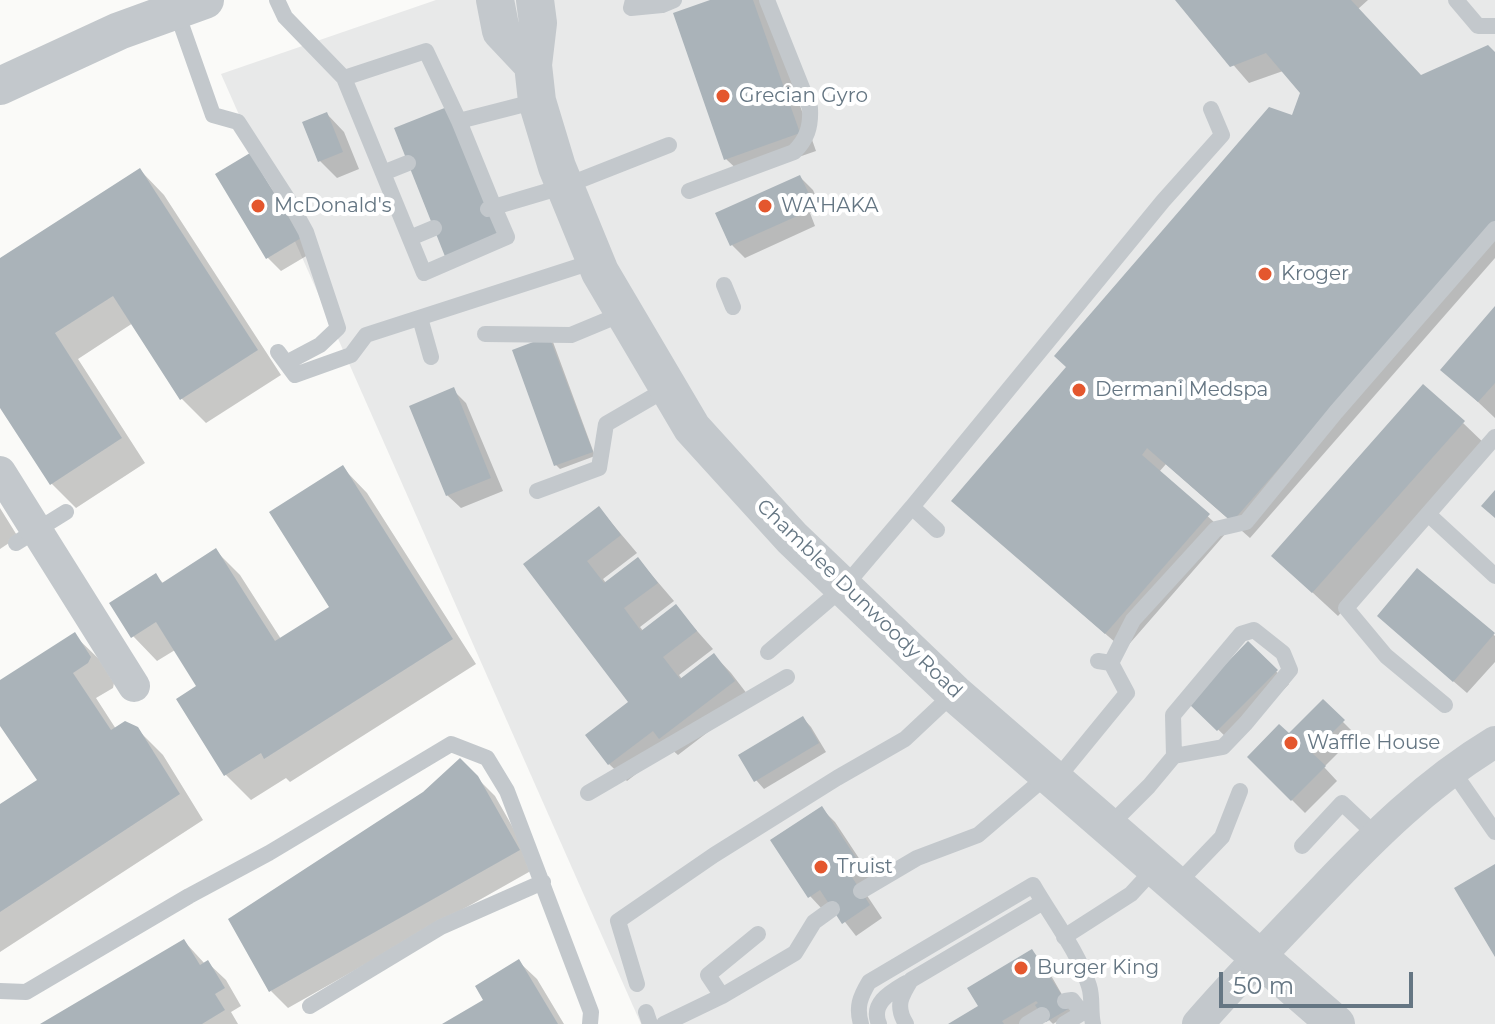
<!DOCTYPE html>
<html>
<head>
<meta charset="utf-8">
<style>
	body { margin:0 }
	#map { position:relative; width:1495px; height:1024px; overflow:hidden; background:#fafaf8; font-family:Montserrat,sans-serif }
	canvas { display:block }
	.scale { position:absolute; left:1219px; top:972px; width:194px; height:36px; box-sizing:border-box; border:4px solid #657683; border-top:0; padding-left:10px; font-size:24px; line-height:28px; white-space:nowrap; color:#657683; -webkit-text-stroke:6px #fff; paint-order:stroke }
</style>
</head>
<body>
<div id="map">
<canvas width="1495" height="1024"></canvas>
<div class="scale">50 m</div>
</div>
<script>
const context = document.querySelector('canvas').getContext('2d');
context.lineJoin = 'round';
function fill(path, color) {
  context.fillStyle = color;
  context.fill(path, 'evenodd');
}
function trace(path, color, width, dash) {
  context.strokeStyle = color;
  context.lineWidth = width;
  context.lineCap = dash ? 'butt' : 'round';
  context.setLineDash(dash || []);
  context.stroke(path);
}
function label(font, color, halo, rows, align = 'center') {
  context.font = font + ' Montserrat,sans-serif';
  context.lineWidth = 8;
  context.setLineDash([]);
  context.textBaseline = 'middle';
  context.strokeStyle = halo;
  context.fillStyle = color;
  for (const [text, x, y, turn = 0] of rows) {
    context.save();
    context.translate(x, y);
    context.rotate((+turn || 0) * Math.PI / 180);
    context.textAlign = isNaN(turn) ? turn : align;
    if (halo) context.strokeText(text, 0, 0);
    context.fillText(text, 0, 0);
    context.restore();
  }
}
fill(new Path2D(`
	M436,0H1495V1024H641L221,74Z`), '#e8e9e9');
fill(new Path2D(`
	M716,0H759L765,6L816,151L744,176L726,159Z
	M1177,0H1368L1358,9L1422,77L1495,54V258L1250,538L1166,464L1159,472L1226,533L1124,650L953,501L1293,118L1303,93L1283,71L1249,83Z
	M327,114L344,132L359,169L337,178L320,161Z
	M250,155L313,252L281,271L268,258Z
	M140,170L164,195L281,375L206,423L182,399L133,323L78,359L145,463L76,508L51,483L0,404V260Z
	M800,177L813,190L821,208L810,213L815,226L745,258L732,245Z
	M1495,309V418L1443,369Z
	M553,342L595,456L560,469L556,465L514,351Z
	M453,390L466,403L503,491L461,508L447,495Z
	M1463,423L1488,447L1338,616L1273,556Z
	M343,468L367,493L476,664L290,782L286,778L251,800L226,775L178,699L199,686L175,650L157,661L133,636L156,576L164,584L216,551L240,575L281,639L332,608Z
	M0,508L18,537L0,549Z
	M599,508L637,553L603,579L606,583L638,559L674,601L640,627L644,632L676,607L713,649L679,675L682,679L714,655L731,673L751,699L678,755L670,748L627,781L609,764L631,702L526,564Z
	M1418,571L1495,636V662L1467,693L1393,629Z
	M74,635L99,659L114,683L113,688L96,698L116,729H137L163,755L203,820L0,952V807L39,781L0,722V683Z
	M1248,644L1289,684L1232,743L1191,703Z
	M1323,702L1356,735L1324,767L1337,781L1305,813L1249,757L1289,736Z
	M803,718L811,727L826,752L764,789L756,780Z
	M460,761L495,796L536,868L288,1008L271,991L425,794Z
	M822,809L835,822L872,878L860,885L882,918L856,936L831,904L823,910L810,896Z
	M184,941L205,964L208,963L226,980L241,1006L231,1012L238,1024H44Z
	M1032,951L1045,965L1072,1012L1053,1024L1045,1016L1032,1024H953L981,1007Z
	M519,962L537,979L564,1024H446L486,1000Z`), '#0003');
fill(new Path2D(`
	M710,0H753L800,133L724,160L673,13Z
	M1175,0H1351L1421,75L1488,45L1495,52V221L1232,522L1147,448L1142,455L1210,514L1105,634L951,501L1066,367L1054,356L1269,107L1292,115L1300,93L1266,53L1230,67Z
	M447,107L499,237L446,259L394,128Z
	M327,112L343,152L318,162L302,122Z
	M250,153L301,238L266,259L215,174Z
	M140,168L258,350L180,400L113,296L55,333L122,438L50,485L0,408V258Z
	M800,175L809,194L798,200L804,213L730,246L715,213Z
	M1495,306V383L1478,402L1440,370Z
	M549,336L593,452L554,466L512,350Z
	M1423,384L1465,421L1312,593L1271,556Z
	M454,387L491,478L446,496L409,406Z
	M343,465L453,639L264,759L261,753L224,776L176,699L196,686L156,622L131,638L109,603L156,573L162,583L216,548L275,641L329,607L269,512Z
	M1495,490V518L1481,506Z
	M599,506L621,535L587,561L604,583L638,557L658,583L624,608L641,631L676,604L697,631L663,657L680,679L714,653L735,681L659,739L653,731L608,765L585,735L628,702L523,564Z
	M1417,568L1495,633L1453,682L1377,616Z
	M75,632L91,657L88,663L73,673L111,730L125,721L138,727L180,794L0,912V804L37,780L0,726V680Z
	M1248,641L1278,670L1217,731L1188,703Z
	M1323,699L1345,720L1312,753L1326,766L1291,801L1247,757L1279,724L1289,733Z
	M803,716L819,743L754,782L738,755Z
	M460,758L478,776L520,850L269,992L228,919L423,792Z
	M822,806L860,864L848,871L870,905L842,924L820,890L808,898L770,840Z
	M1495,864V957L1454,888Z
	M184,939L200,965L208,960L225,988L215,994L225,1010L202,1024H40Z
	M1032,949L1070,1008L1046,1022L1035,1005L1038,1003L1036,1001L1002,1021L1004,1024H948L978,1006L967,988Z
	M519,959L558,1024H442L483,1000L475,986Z`), '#aab3b9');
trace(new Path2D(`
	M277,0L285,17L344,78L424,273L507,237L494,207L488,209
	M633,0L631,8L662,5L674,0
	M1456,0L1478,26H1495
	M176,10L213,115L238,122L289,201L306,232L338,328L320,345L286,363
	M344,78L426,51L459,121L494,207L565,186L669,145
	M459,121L537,101
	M383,173L408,163
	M689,191L794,152C807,139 811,127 810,108L767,0
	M410,238L434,228
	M724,285L733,307
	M420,318L431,357
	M485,334L571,335L624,313
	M278,352L295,375L351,355L366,335L595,261
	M537,491L599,468L606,424L668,388
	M912,507L1163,201L1222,135L1211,109
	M1428,514L1495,576
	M16,543L66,512
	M768,652L844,587L912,507L937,530
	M1111,663L1133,620L1216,529L1246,522L1336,412L1495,229
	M1445,705L1386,656L1346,608L1495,437
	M1452,770L1495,832
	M1055,781L1127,693L1111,663L1098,661
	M588,793L787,677
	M1108,827L1149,786L1174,756L1223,747L1246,723L1290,670L1283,653L1254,630L1241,634L1173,715L1174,756
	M1302,846L1342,803L1376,835
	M1175,886L1222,837L1240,791
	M861,891L917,858L978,835L1048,775
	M1064,937L1131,894L1155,868
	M637,984L618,921L714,855L837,778L905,739L954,693
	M0,991L26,992L189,896L269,853L451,744L487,758L507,791L591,1012L590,1024
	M722,996L708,975L758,934
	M1065,1001L1072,1000L1082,1013
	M310,1006L441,927L543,882
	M646,1012L650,1024
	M664,1024L722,996L795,953L814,922L832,909
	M861,1024C856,1007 860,997 869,982L1033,885C1052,918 1078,951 1089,986C1093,998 1090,1011 1093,1024
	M879,1024C870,1003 891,992 906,983
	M906,1024C895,1006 901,996 911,980L1043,902
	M1027,1024L1042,1015
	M1064,1024L1082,1013H1090`), '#c3c8cc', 16);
trace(new Path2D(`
	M0,472L134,686
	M1198,1024C1237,979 1278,937 1319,894C1373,837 1427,783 1495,742`), '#c3c8cc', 32);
trace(new Path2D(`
	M495,0L501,31L533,65
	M535,0L538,23L533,65L537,101L557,167L600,272L692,428L792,538L954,693L1336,1024
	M0,86L119,31L205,0`), '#c3c8cc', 38);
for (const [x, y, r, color] of [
	[723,96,8,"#e4572e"],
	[258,206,8,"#e4572e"],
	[765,206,8,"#e4572e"],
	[1265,274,8,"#e4572e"],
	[1079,390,8,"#e4572e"],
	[1291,743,8,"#e4572e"],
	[821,867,8,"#e4572e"],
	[1021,968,8,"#e4572e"]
]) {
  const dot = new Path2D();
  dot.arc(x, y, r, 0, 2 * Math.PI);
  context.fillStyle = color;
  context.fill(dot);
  trace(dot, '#fff', 3);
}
label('20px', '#657683', '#fff', [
	["Grecian Gyro",739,96],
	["McDonald's",274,206],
	["WA'HAKA",781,206],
	["Kroger",1281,274],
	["Dermani Medspa",1095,390],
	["Waffle House",1307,743],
	["Truist",837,867],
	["Burger King",1037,968]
], 'left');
label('20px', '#657683', '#fff', [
	["Chamblee Dunwoody Road",859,599,44]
]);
</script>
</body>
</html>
